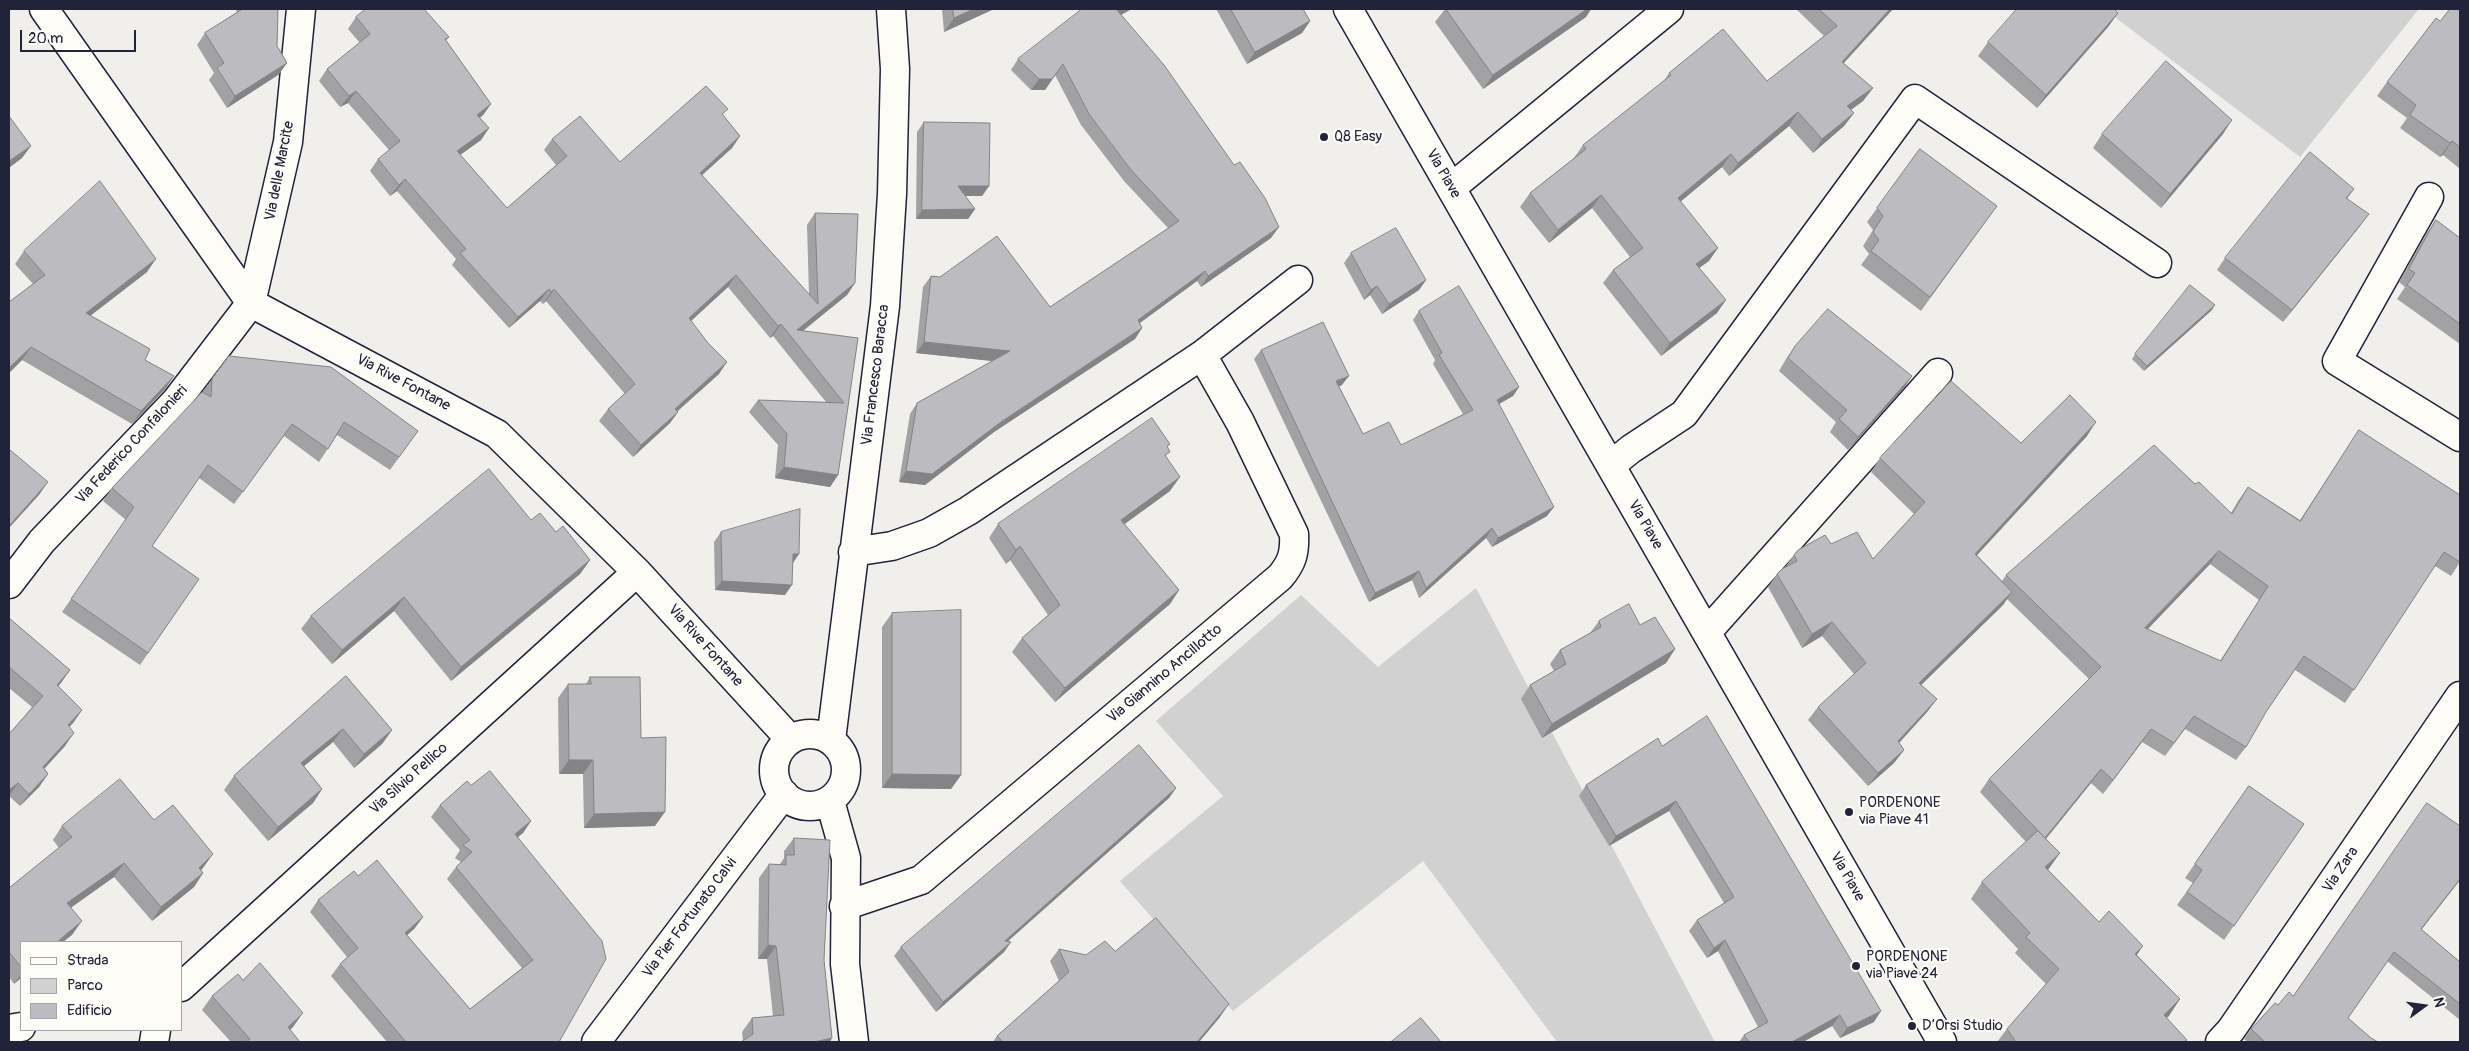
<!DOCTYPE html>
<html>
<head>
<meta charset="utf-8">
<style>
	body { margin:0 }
	#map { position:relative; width:2469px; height:1051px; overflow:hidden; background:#f0efec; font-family:Pangolin,sans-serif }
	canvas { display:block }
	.frame { position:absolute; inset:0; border:10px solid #22223b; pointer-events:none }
	.legend { position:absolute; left:20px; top:941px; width:162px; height:90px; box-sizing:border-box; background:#fdfcf7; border:1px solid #a5a5ac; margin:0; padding:6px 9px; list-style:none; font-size:15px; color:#22223b }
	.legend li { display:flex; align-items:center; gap:10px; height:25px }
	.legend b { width:25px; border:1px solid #a5a5ac }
	.north { position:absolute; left:2399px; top:981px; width:50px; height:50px; -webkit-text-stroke:4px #fdfcf7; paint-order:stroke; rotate:76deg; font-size:14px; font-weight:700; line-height:20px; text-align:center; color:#22223b }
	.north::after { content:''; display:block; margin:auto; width:18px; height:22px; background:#22223b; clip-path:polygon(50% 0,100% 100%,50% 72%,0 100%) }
	.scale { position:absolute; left:20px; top:30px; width:116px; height:22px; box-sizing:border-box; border:2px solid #22223b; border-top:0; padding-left:6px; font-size:15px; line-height:18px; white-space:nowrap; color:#22223b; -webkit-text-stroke:4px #fdfcf7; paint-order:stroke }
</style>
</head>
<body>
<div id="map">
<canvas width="2469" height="1051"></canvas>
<div class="frame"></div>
<ul class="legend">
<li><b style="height:6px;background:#fdfcf7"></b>Strada</li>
<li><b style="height:14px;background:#d2d1d1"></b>Parco</li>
<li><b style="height:14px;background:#bcbcc0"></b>Edificio</li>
</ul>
<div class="north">N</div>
<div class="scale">20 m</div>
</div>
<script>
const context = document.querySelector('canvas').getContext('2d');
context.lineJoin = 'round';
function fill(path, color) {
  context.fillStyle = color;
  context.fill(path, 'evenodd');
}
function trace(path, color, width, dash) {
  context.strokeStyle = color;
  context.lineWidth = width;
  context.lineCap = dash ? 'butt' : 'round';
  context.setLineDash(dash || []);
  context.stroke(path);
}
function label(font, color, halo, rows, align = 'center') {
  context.font = font + ' Pangolin,sans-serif';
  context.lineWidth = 4.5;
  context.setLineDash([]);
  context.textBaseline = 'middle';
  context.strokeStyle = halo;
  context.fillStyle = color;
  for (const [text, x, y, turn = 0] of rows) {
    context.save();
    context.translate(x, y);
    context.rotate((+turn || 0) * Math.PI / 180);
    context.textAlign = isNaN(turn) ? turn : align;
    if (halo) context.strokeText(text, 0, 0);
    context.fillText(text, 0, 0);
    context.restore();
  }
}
fill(new Path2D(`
	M2104,9H2419L2300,157Z
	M1476,588L1715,1042H1557L1423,861L1233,1011L1120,881L1223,796L1156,721L1301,595L1378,667Z`), '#d2d1d1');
const minor = new Path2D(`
	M44,9L251,303L497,434L637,572L790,739
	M1348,9L1942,1042
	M1451,188L1669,9
	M2429,197L2337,361L2460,437
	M1611,465L1631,449L1684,414L1915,99L2157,263
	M853,552L892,546L929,533L968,511L1202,355
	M9,584L42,541L176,401L251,303L288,142L301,9
	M1707,632L1938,373
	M774 770a36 36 0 1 1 72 0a36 36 0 1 1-72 0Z
	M831,740L885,306L892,194L895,69L891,9
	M830,801L846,858L845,964L854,1042
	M844,906L921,880L1280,577C1292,563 1295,553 1294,534L1240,422L1202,355L1298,280
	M181,987L637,572
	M9,1029L21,1027
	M154,1042L156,1030
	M596,1042L784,794
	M2220,1042L2231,1030L2460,696`);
trace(minor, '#22223b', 31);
trace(minor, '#fdfcf7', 28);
fill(new Path2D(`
	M235,9H278L277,46L287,63L278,75L227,108L209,80L214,73L197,45L205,33L237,12Z
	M942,9H994L944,32Z
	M1132,9L1121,14L1271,238L1201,287L1197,281L1140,323L1142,328L1135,339L994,432L925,485L899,482L910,414L917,403L992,361L916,353L923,287L931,276L1050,307L1168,228L1124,181L1081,125L1055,75L1045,90H1031L1011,70L1018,59Z
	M1216,9H1303L1310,21L1302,33L1247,64Z
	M1445,9H1591L1586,17L1483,89L1435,22Z
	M1796,9H1893L1843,63L1873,88L1863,101L1851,110L1854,113L1844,126L1813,153L1789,126L1729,176L1722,167L1680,202L1709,261L1699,268L1717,313L1661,356L1603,283L1613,270L1630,257L1592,208L1549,243L1520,207L1530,193L1574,158L1583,145L1664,81L1669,73L1767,81L1824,36Z
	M2460,9V169L2443,155L2440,157L2400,128L2407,118L2377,96L2387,82Z
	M2118,13L2108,27L2037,108L1978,56L1988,42Z
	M356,17L449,37L446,41L491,104L483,115L480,118L489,128L481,140L460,155L507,208L556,165L544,150L552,139L620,162L724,116L740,136L732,148L702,175L809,295L807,225L815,213L855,283L847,295L802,331L858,338L838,475L830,487L775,478L778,445L749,412L758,400L826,402L773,336L770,338L728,287L691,321L719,374L678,411V412L670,423L633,457L599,421L608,409L625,394L546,301L543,304L540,301L509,328L452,265L456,259L397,191L390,196L370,171L378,159L389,150L348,103L340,107L319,81L327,69L360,43L348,29Z
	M924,122L989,186L982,196H965L975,209L968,219H916L917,132Z
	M2102,134H2223L2161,208L2093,148Z
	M1920,149L1997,206L1921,311L1861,265L1869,254L1863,246L1873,230L1867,222Z
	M2354,189L2347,199L2360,226L2283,322L2217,270L2225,258Z
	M2436,220L2460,238V344L2397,299L2405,287L2399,282L2426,234Z
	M24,251L147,272L90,316L145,360L174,376L165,389L132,424L22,360L9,373V302L33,284L15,264Z
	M1351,253L1426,280L1419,290L1382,314L1370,295L1364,300L1344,263Z
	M2212,310L2144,371L2132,359L2135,354Z
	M1419,311L1519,387L1513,396L1499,404L1547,516L1492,547L1486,538L1419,598L1412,580L1369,602L1254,359L1261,350L1342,385L1339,386L1363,434L1401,445L1463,414L1433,364L1435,360L1413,320Z
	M1795,346L1912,376L1903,389L1848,450L1830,432L1836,422L1779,371L1786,359Z
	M212,379L418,431L390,470L337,435L319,462L284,436L234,504L199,478L152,546L199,579L140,665L62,612L126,520L103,501L112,488L203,393V391Z
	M2359,430L2460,562L2451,576L2435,566L2345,703L2295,670L2266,712L2246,747L2236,760L2185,729L2165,756L2142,742L2103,794L2091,783L2046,839L2048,870L2099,922L2137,955L2180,999L2166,1018L2187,1040L2185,1042H1997L2007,1029L2046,984L2015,953L2018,949L1971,899L1982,882L2026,842L1980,792L1989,779L2089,679L2007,599L2003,605L1921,685L1937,699L1927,712L1899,743L1904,750L1894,763L1868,786L1808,720L1818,707L1854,674L1822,636L1802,648L1768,587L1777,574L1786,566L1794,555L1831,544L1873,559L1914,514L1871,472L1880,458L2021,443L2087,436L1977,555L2002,581L2006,575L2195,484L2231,513L2238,501L2248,487L2300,520ZM2210,564L2259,600L2220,661L2148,629Z
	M1170,444L1167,447L1166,457L1170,491L1124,524L1179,590L1170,604L1055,702L1012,652L1022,638L1048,615L1010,560L1006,564L989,538L998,524Z
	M531,520L556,532L590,560L580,574L451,681L394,611L332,664L301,629L311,616Z
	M721,532L793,563L785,595L715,590L714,542Z
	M892,613L961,775L951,789L882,788V627Z
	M9,618L70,670L58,686L82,710L73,723L69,727L65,746L44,769L48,774L39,787L20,806L9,796V734L32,707L9,688Z
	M1599,621L1640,625L1675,649L1666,663L1542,738L1521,699L1530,685L1554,671L1550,664L1560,650L1590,633Z
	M346,676L392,730L382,744L354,768L333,742L304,766L322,789L313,803L268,841L224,790L234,776Z
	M590,677L641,738L655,826L584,828L583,774H559L558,698L568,684H586Z
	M1662,746L1874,1022L1840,1038L1832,1026L1803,1042H1739L1744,1035L1758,1027L1718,951L1707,958L1689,931L1697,920L1724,903L1669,811L1609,846L1579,796L1586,785Z
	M471,785L531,821L523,833L518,837L559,1042H387L331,976L340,964L347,957L310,912L318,900L358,876L423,917L414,929L407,935L470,1009L522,968L447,879L456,867L461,862L455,858L460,850L431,817L440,805Z
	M2249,786L2304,824L2224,940L2177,905L2193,883L2185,878Z
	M1176,788L1169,798L1008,941L1011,942L1004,952L936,1012L894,956L901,947Z
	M154,820L203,868L201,870L203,873L194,887L152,921L114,877L71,907L72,935L21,942V978L14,984L9,977V888L59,848L53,840L62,826Z
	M794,838L824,960L832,1038L743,1041L742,1032L752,1018L773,1016L767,959H758L759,878L769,864H780L784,858V851Z
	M2460,880L2421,930L2460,962V1020L2387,961L2348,1018L2371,1038L2378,1042H2248L2244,1039L2251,1029L2278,1005L2293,996Z
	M1059,949L1086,955L1115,951L1220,1017L1199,1042H993L997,1036L1059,981L1050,961Z
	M243,980L293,1027L290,1030L300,1042H231L202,1010L212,996Z`), '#a2a2a5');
fill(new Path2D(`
	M974,9H994L944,32L954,18Z
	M1119,9H1132L1110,21L1117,10Z
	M1587,9H1591L1586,17L1483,89L1493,75Z
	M1890,9H1893L1833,75L1842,62Z
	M2118,13L2108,27L2037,108L2046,95Z
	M1310,21L1302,33L1247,64L1255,52Z
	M287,63L278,75L227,108L235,96Z
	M1063,64L1045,90H1031L1039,79Z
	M1873,88L1863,101L1838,119L1847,106Z
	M356,91L348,103L340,107L349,96Z
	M491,104L483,115L469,126L477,115Z
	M1798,112L1789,126L1729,176L1738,163Z
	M1854,113L1844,126L1813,153L1822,139Z
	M2232,120L2223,134L2161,208L2170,194Z
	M489,128L481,140L449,163L457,151Z
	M740,136L732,148L691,185L700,173Z
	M2452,141L2443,155L2440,157L2450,143Z
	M31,146L22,158L9,168V161Z
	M1731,154L1722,167L1668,212L1678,198Z
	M405,179L397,191L390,196L399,185Z
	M958,186H989L982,196H951Z
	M1601,195L1592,208L1549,243L1558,230Z
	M975,209L968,219H916L922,210Z
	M2369,214L2360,226L2283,322L2292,310Z
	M1279,227L1271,238L1201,287L1208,276Z
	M1718,248L1709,261L1686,277L1696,264Z
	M156,259L147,272L77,326L86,313Z
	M1205,271L1197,281L1130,330L1138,320Z
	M736,275L728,287L681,330L689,318Z
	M1426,280L1419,290L1382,314L1389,304Z
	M855,283L847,295L793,339L797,330Z
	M1377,286L1370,295L1364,300L1371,290Z
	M549,289L540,301L509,328L518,317Z
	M554,289L546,301L543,304L551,292Z
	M1726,300L1717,313L1661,356L1670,343Z
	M2215,305L2212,310L2144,371L2147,366Z
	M781,324L773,336L770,338L778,326Z
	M1142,328L1135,339L994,432L925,485L899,482L906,471L1001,422Z
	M924,342L1010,351L1002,362L916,353Z
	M31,347L22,360L9,373V368Z
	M727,362L719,374L667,420L675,409Z
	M174,376L165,389L132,424L141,411Z
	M1349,376L1342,385L1330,391L1336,381Z
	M1912,376L1903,389L1848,450L1858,437Z
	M1519,387L1513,396L1490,409L1497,400Z
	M678,412L670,423L633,457L641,445Z
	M2096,422L2087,436L1966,567L1975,554Z
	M784,467L838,475L830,487L775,478Z
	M1180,477L1170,491L1111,534L1121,520Z
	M48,482L39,495L9,528V526Z
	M1554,507L1547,516L1492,547L1498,538Z
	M1492,528L1486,538L1419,598L1426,588Z
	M1020,546L1010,560L1006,564L1016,550Z
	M2219,551L2210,564L2136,641L2145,628Z
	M793,554H799L793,563Z
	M590,560L580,574L451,681L461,667Z
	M1419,571L1412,580L1369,602L1375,593Z
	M722,581L792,585L785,595L715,590Z
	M1179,590L1170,604L1055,702L1065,688Z
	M2012,592L2003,605L1910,696L1919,683Z
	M404,597L394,611L332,664L342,650Z
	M1832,622L1822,636L1802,648L1812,634Z
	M1675,649L1666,663L1542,738L1552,724Z
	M70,670L61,683L48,698L57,685Z
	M1937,699L1927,712L1888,755L1898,741Z
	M82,710L73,723L59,738L68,725Z
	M343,729L333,742L291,777L301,763Z
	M2151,729L2142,742L2103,794L2113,780Z
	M392,730L382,744L354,768L364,754Z
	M74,733L65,746L34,780L43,767Z
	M1904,750L1894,763L1868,786L1878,773Z
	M569,760H593L583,774H559Z
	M2101,769L2091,783L2035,852L2044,838Z
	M48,774L39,787L20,806L29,794Z
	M892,774L961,775L951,789L882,788Z
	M18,783L9,796V790Z
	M1176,788L1169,798L998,950L1005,941Z
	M322,789L313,803L268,841L278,827Z
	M1676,801L1669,811L1609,846L1616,836Z
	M665,812L655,826L584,828L594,814Z
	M531,821L523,833L507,846L515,834Z
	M2060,853L2048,870L2045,867Z
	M213,854L203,868L189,882L199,868Z
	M124,863L114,877L58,917L67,903Z
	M203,873L194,887L152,921L161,907Z
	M2460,879V880L2414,939L2421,929Z
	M423,917L414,929L396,945L405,933Z
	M82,921L72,935L63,942H57Z
	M1725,940L1718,951L1707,958L1714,948Z
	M1011,942L1004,952L936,1012L943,1002Z
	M768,945L776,946L767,959H758Z
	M2143,946L2132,962L2135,954Z
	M21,974V978L14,984Z
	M2180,999L2169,1016L2152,1031L2164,1015Z
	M1229,1004L1220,1017L1199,1042H1197Z
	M1881,1011L1874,1022L1840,1038L1847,1028Z
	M303,1013L293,1027L278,1041L288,1027Z
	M1840,1015L1832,1026L1803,1042H1792Z
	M832,1038L830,1042H814Z`), '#848486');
const building = new Path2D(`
	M243,9H278L277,46L287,63L235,96L217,68L224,63L205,33Z
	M366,9H424L449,37L445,39L491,104L477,115L489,128L457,151L507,208L567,156L552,139L580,116L620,162L706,86L728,109L722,114L740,136L700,173L818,304L815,213L858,214L855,283L797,330L858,338L838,475L784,467L787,434L758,400L844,403L781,324L778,326L736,275L689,318L708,343L727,362L675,409L678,412L641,445L608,409L635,384L554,289L551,292L549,289L518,317L460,253L466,249L405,179L399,185L378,159L400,141L356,91L349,96L327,69L370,34L356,17Z
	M953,9H974L954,18Z
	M1082,9H1119L1117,10L1164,65L1234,165L1240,162L1265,198L1279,227L1208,276L1205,271L1138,320L1142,328L1001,422L932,474L906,471L917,403L1010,351L924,342L931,276L940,277L997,236L1050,307L1179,221L1131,170L1089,114L1063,64L1052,79H1039L1018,59Z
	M1231,9H1303L1310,21L1255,52Z
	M1446,9H1587L1493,75Z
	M1819,9H1890L1842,62L1873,88L1847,106L1854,113L1822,139L1798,112L1738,163L1731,154L1678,198L1718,248L1696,264L1726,300L1670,343L1613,270L1643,248L1601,195L1558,230L1530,193L1586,149L1583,145L1671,75L1669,73L1723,29L1767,81L1837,26Z
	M2017,9H2114L2118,13L2046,95L1988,42Z
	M2450,9H2460V147L2452,141L2450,143L2410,115L2416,105L2387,82L2436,18L2440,21Z
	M2166,61L2232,120L2170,194L2102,134Z
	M9,116L31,146L9,161Z
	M924,122L990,123L989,186H958L975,209L922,210Z
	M1920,149L1997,206L1930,297L1871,251L1879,240L1873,232L1883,216L1877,208Z
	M2310,152L2354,189L2346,198L2369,214L2292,310L2225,258Z
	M100,181L156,259L86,313L150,349L145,360L174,376L141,411L31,347L9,368V302L45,275L24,251Z
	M2436,220L2460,238V324L2407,285L2415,273L2409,269Z
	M1396,228L1426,280L1389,304L1377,286L1371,290L1351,253Z
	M2190,285L2215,305L2147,366L2135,354Z
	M1459,286L1519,387L1497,400L1554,507L1498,538L1492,528L1426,588L1419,571L1375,593L1261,350L1323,322L1349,376L1336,381L1363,434L1389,422L1401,445L1473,410L1439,355L1442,353L1419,311Z
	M1828,309L1912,376L1858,437L1839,419L1847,410L1788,358L1795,346Z
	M229,356L331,367L418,431L399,457L344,422L328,449L292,424L243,492L208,465L152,546L199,579L148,653L71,599L134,507L112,488L202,392L211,397L212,379Z
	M1951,381L2021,443L2070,395L2096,422L1975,554L2012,592L1919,683L1937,699L1898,741L1904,750L1878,773L1818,707L1866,663L1832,622L1812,634L1777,574L1782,569L1797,561L1794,555L1798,550L1825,535L1831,544L1857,532L1873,559L1925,502L1880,458Z
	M1152,418L1170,444L1167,446L1170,452L1165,455L1180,477L1121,520L1179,590L1065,688L1022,638L1060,605L1020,546L1016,550L998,524Z
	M2359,430L2460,495V562L2444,552L2354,690L2304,656L2266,712L2246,747L2194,716L2174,743L2151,729L2113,780L2101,769L2045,838L1989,779L2101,667L2006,575L2154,445L2195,484L2199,482L2232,514L2248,487L2300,521ZM2219,551L2268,586L2221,661L2145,628Z
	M9,449L48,482L9,526Z
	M489,469L531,520L540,513L556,532L563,526L590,560L461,667L404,597L342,650L311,616Z
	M800,509L799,554H793L792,585L722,581L721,532Z
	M1629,604L1640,625L1655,617L1675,649L1552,724L1530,685L1566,664L1560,650L1601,627L1599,621Z
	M961,610V775L892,774V613Z
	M9,618L70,670L57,685L82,710L68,725L74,733L43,767L48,774L29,794L18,783L9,790V734L43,696L9,667Z
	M346,676L392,730L364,754L343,729L301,763L322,789L278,827L234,776Z
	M590,677H640L641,738L666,737L665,812L594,814L593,760H569L568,684H591Z
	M1707,716L1881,1011L1847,1028L1840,1015L1792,1042H1749L1744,1035L1768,1022L1725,940L1714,948L1697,920L1734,897L1676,801L1616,836L1586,785L1658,738L1662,746Z
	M1139,745L1176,788L1005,941L1011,942L943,1002L901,947Z
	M490,771L531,821L515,834L602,941L606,959L559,1042H406L340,964L358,948L318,900L354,871L358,876L377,860L423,917L405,933L470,1009L533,960L456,867L472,852L463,845L470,840L440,805L467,781L471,785Z
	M120,779L154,820L173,805L213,854L199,868L203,873L161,907L124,863L67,903L82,921L57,942H21V967L9,952V888L72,837L62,826Z
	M2249,786L2304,824L2234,926L2187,892L2202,870L2195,864Z
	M2427,803L2460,826V879L2421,929L2460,962V1004L2394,952L2348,1018L2371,1038L2378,1042H2265L2251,1029L2275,1003L2278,1005L2289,992L2293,996Z
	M2038,831L2060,853L2045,867L2099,922L2109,911L2143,946L2135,954L2180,999L2164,1015L2187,1040L2184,1042H2016L2007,1029L2059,969L2026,937L2030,933L1982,882Z
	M794,838L830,840L824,960L832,1038L814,1042H741L753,1034L752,1018L784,1015L776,946L768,945L769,864L786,865V855H794Z
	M1156,918L1229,1004L1197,1042H1003L997,1036L1069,972L1059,949L1086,955L1105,941L1115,951Z
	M260,963L303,1013L288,1027L300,1042H246L250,1039L212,996L238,974L243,980Z
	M1421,1018L1441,1042H1391Z`);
fill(building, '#bcbcc0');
trace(building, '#848486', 1);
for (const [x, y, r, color] of [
	[1324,137,5,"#22223b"],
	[1849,812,5,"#22223b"],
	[1856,966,5,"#22223b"],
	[1912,1026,5,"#22223b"]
]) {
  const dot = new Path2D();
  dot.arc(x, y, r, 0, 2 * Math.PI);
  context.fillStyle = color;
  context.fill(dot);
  trace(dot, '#fdfcf7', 2);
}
label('15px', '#22223b', '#fdfcf7', [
	["Q8 Easy",1334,137],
	["PORDENONE",1859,803],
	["via Piave 41",1859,820],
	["PORDENONE",1866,957],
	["via Piave 24",1866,974],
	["D’Orsi Studio",1922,1026]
], 'left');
label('15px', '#22223b', '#fdfcf7', [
	["Via delle Marcite",280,171,-79],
	["Via Piave",1443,174,60],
	["Via Francesco Baracca",876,375,-83],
	["Via Rive Fontane",403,383,28],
	["Via Federico Confalonieri",132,445,-47],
	["Via Piave",1645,525,60],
	["Via Rive Fontane",705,646,48],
	["Via Giannino Ancillotto",1165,674,-40],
	["Via Silvio Pellico",409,779,-42],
	["Via Zara",2341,870,-56],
	["Via Piave",1847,877,60],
	["Via Pier Fortunato Calvi",690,918,-53]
]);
</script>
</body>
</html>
